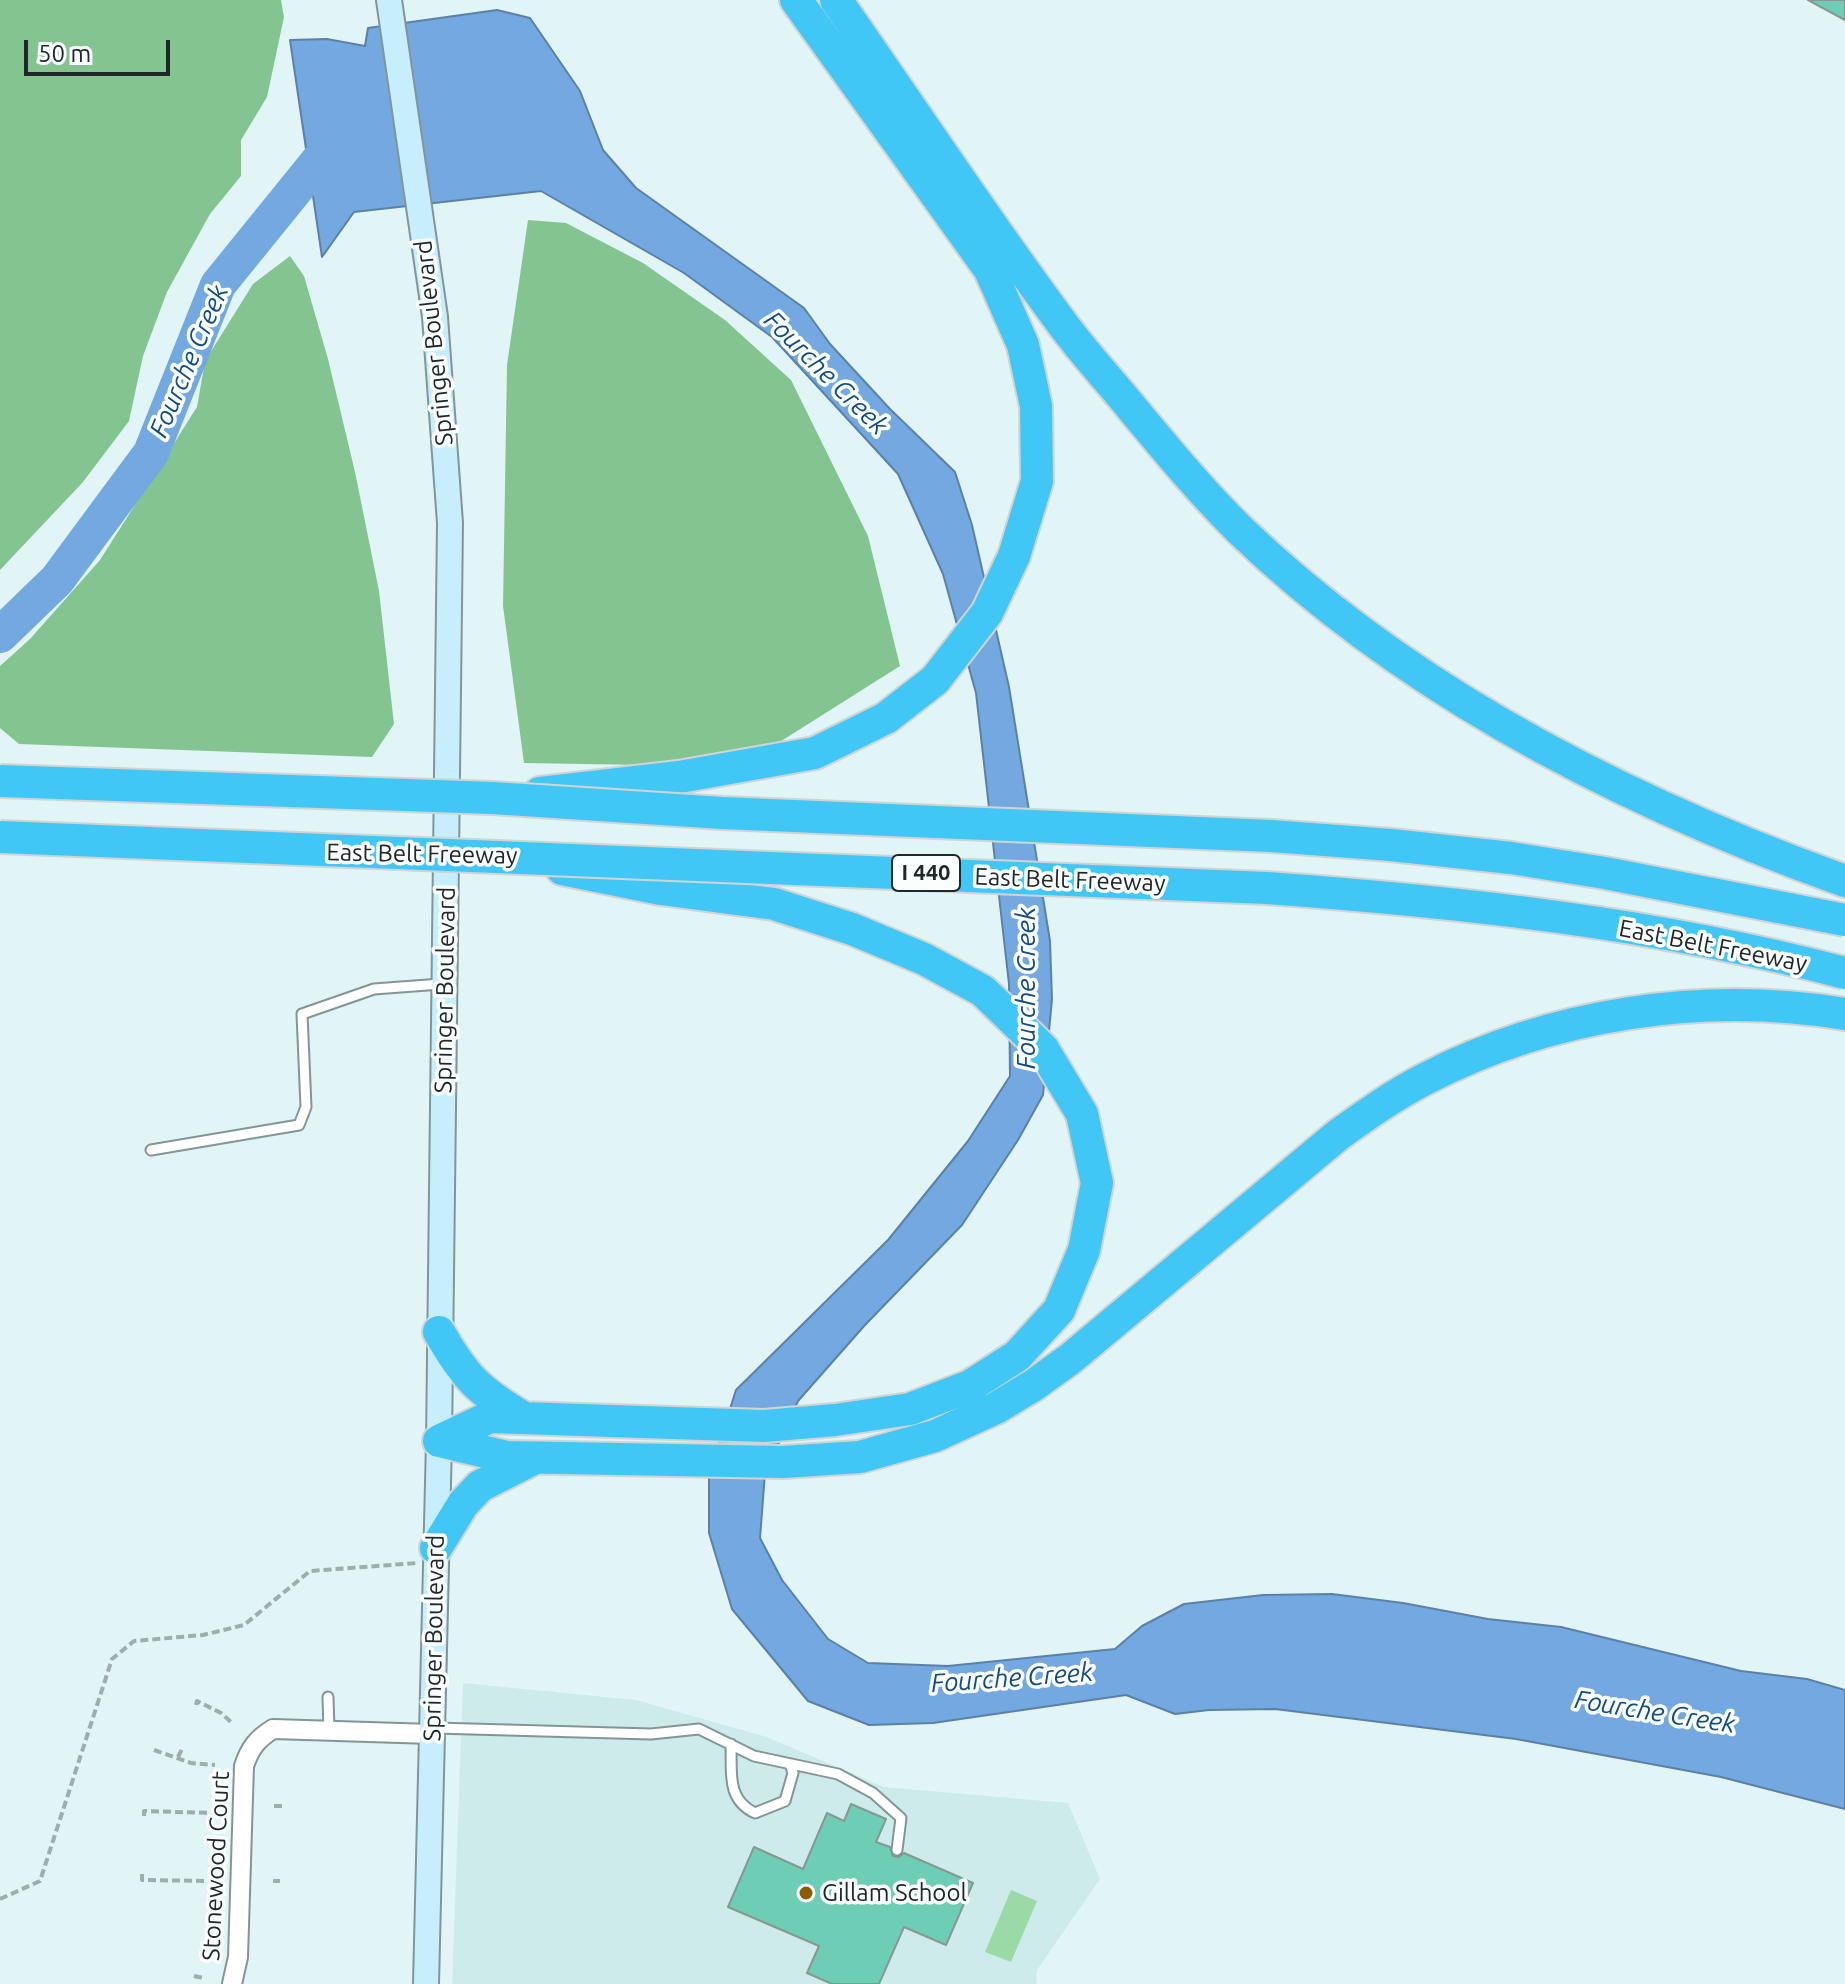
<!DOCTYPE html>
<html>
<head>
<meta charset="utf-8">
<style>
	body { margin:0 }
	#map { position:relative; width:1845px; height:1984px; overflow:hidden; background:#e1f5f6; font-family:Ubuntu,sans-serif }
	canvas { display:block }
	.scale { position:absolute; left:24px; top:40px; width:146px; height:36px; box-sizing:border-box; border:4px solid #202728; border-top:0; padding-left:10px; font-size:24px; line-height:28px; white-space:nowrap; color:#202728; -webkit-text-stroke:6px #fafefe; paint-order:stroke }
</style>
</head>
<body>
<div id="map">
<canvas width="1845" height="1984"></canvas>
<div class="scale">50 m</div>
</div>
<script>
const context = document.querySelector('canvas').getContext('2d');
context.lineJoin = 'round';
function fill(path, color) {
  context.fillStyle = color;
  context.fill(path, 'evenodd');
}
function trace(path, color, width, dash) {
  context.strokeStyle = color;
  context.lineWidth = width;
  context.lineCap = dash ? 'butt' : 'round';
  context.setLineDash(dash || []);
  context.stroke(path);
}
function label(font, color, halo, rows, align = 'center') {
  context.font = font + ' Ubuntu,sans-serif';
  context.lineWidth = 7;
  context.setLineDash([]);
  context.textBaseline = 'middle';
  context.strokeStyle = halo;
  context.fillStyle = color;
  for (const [text, x, y, turn = 0] of rows) {
    context.save();
    context.translate(x, y);
    context.rotate((+turn || 0) * Math.PI / 180);
    context.textAlign = isNaN(turn) ? turn : align;
    if (halo) context.strokeText(text, 0, 0);
    context.fillText(text, 0, 0);
    context.restore();
  }
}
fill(new Path2D(`
	M463,1683L636,1700L767,1737L884,1787L1068,1803L1100,1879L1037,1970L1036,1984H452Z`), '#ceebec');
fill(new Path2D(`
	M1011,1890L1037,1901L1011,1962L985,1952Z`), '#9bdaa7');
fill(new Path2D(`
	M0,0H281L284,17L267,97L241,140V176L210,214L167,292L143,356L129,421L83,482L0,570Z
	M528,220L566,223L643,263L725,320L791,380L868,536L900,666L767,750L644,765L524,763L503,606L507,365Z
	M290,256L304,276L328,359L355,472L379,591L394,724L372,757L19,744L0,728V666L30,639L100,560L197,407L205,361L253,284Z`), '#84c491');
const water = new Path2D(`
	M497,10L530,18L580,91L603,150L636,188L804,308L830,344L890,409L955,472L972,525L1009,687L1050,941L1052,999L1043,1095L1018,1140L962,1225L865,1325L798,1401L765,1473L760,1538L782,1580L828,1639L868,1663L948,1666L1115,1649L1142,1626L1184,1604L1263,1595L1332,1594L1403,1603L1488,1619L1561,1627L1741,1671L1807,1679L1845,1690V1809L1721,1777L1516,1739L1275,1709L1209,1710L1175,1714L1126,1695L933,1723L869,1725L808,1701L732,1609L709,1533V1475L736,1390L888,1240L968,1141L1010,1076L1009,984L976,693L943,574L898,474L772,337L684,273L541,191L354,212L322,257L290,40L327,39L365,46L368,28Z`);
fill(water, '#74a8e0');
trace(water, '#5b81a9', 2);
trace(new Path2D(`
	M0,635L57,580L151,453L218,285L333,143H342`), '#74a8e0', 36);
const building = new Path2D(`
	M1808,0H1845V20Z
	M851,1804L886,1819L876,1842L890,1847L893,1856L899,1857L904,1853L973,1883L946,1945L904,1927L879,1984H832L807,1973L819,1946L728,1907L754,1847L803,1869L827,1813L844,1821Z`);
fill(building, '#6dceb5');
trace(building, '#879893', 2);
const lane = new Path2D(`
	M151,1150L299,1125L306,1107L302,1014L374,989L441,984
	M328,1697L329,1732
	M435,1728L651,1734L699,1729L754,1756L838,1774L873,1793L901,1818L897,1850
	M731,1744C732,1773 726,1799 755,1813L785,1801L793,1773L790,1764`);
const street = new Path2D(`
	M232,1984L238,1957L244,1766C250,1748 257,1739 273,1729L432,1734`);
const secondary = new Path2D(`
	M389,0L435,317L450,523L439,1441L426,1984`);
const highway = new Path2D(`
	M836,0C911,107 983,217 1061,322C1083,352 1108,379 1131,407C1166,449 1202,493 1241,531C1409,692 1627,803 1845,881
	M540,793L679,777L815,753L886,718L935,680L987,613L1014,556L1037,481L1036,406L1023,345L990,270L796,0
	M439,1332C465,1378 479,1391 524,1418
	M439,1441L507,1457L783,1462L860,1457L935,1436L996,1408L1034,1385L1070,1359L1338,1135C1366,1115 1394,1095 1425,1079C1552,1013 1704,991 1845,1014
	M439,1441L490,1417L764,1426L835,1420L910,1409L970,1386L1017,1356L1059,1310L1084,1250L1097,1183L1082,1114L1043,1049L983,991L924,959L852,929L774,904L661,889L562,869
	M436,1548L463,1504L480,1486L533,1459`);
trace(lane, '#849596', 13);
trace(street, '#849596', 22);
trace(secondary, '#849596', 28);
trace(highway, '#d2d4d4', 36);
trace(new Path2D(`
	M196,1705L197,1701L221,1713L232,1723
	M154,1750L191,1763L215,1765
	M178,1757L183,1747
	M274,1806H283
	M144,1816V1811L213,1813
	M142,1874V1880L211,1881
	M273,1881H280
	M0,1899L40,1881L112,1659L134,1641L203,1635L244,1625L310,1571L417,1563
	M194,1976L203,1978`), '#9eadae', 4, [8, 4]);
trace(lane, '#fff', 9);
trace(street, '#fff', 18);
trace(secondary, '#c6eefc', 24);
trace(highway, '#41c7f5', 32);
const highwayBridge = new Path2D(`
	M0,781L493,798L722,813L1271,836L1391,845L1511,858L1605,873L1845,920
	M0,837L1267,888C1461,902 1656,923 1845,973`);
trace(highwayBridge, '#d2d4d4', 36, []);
trace(highwayBridge, '#41c7f5', 32);
for (const [x, y, r, color] of [
	[806,1893,8,"#8c5c04"]
]) {
  const dot = new Path2D();
  dot.arc(x, y, r, 0, 2 * Math.PI);
  context.fillStyle = color;
  context.fill(dot);
  trace(dot, '#fafefe', 3);
}
for (const [x, y, w] of [
	[926,873,68]
]) {
  const box = new Path2D();
  box.roundRect(x - w / 2, y - 18, w, 36, 6);
  context.fillStyle = '#fafefe';
  context.fill(box);
  trace(box, '#202728', 2);
}
label('bold 22px', '#202728', null, [
	["I 440",926,873]
]);
label('24px', '#202728', '#fafefe', [
	["Springer Boulevard",434,343,-96],
	["East Belt Freeway",422,854,1],
	["East Belt Freeway",1070,880,2],
	["East Belt Freeway",1713,946,11],
	["Springer Boulevard",445,990,-89],
	["Springer Boulevard",434,1638,-89],
	["Stonewood Court",216,1866,-87]
]);
label('24px', '#202728', '#fafefe', [
	["Gillam School",822,1893]
], 'left');
label('italic 26px', '#154c80', '#fafefe', [
	["Fourche Creek",189,361,-67],
	["Fourche Creek",826,373,45],
	["Fourche Creek",1026,988,-90],
	["Fourche Creek",1012,1678,-4],
	["Fourche Creek",1655,1712,9]
]);
</script>
</body>
</html>
